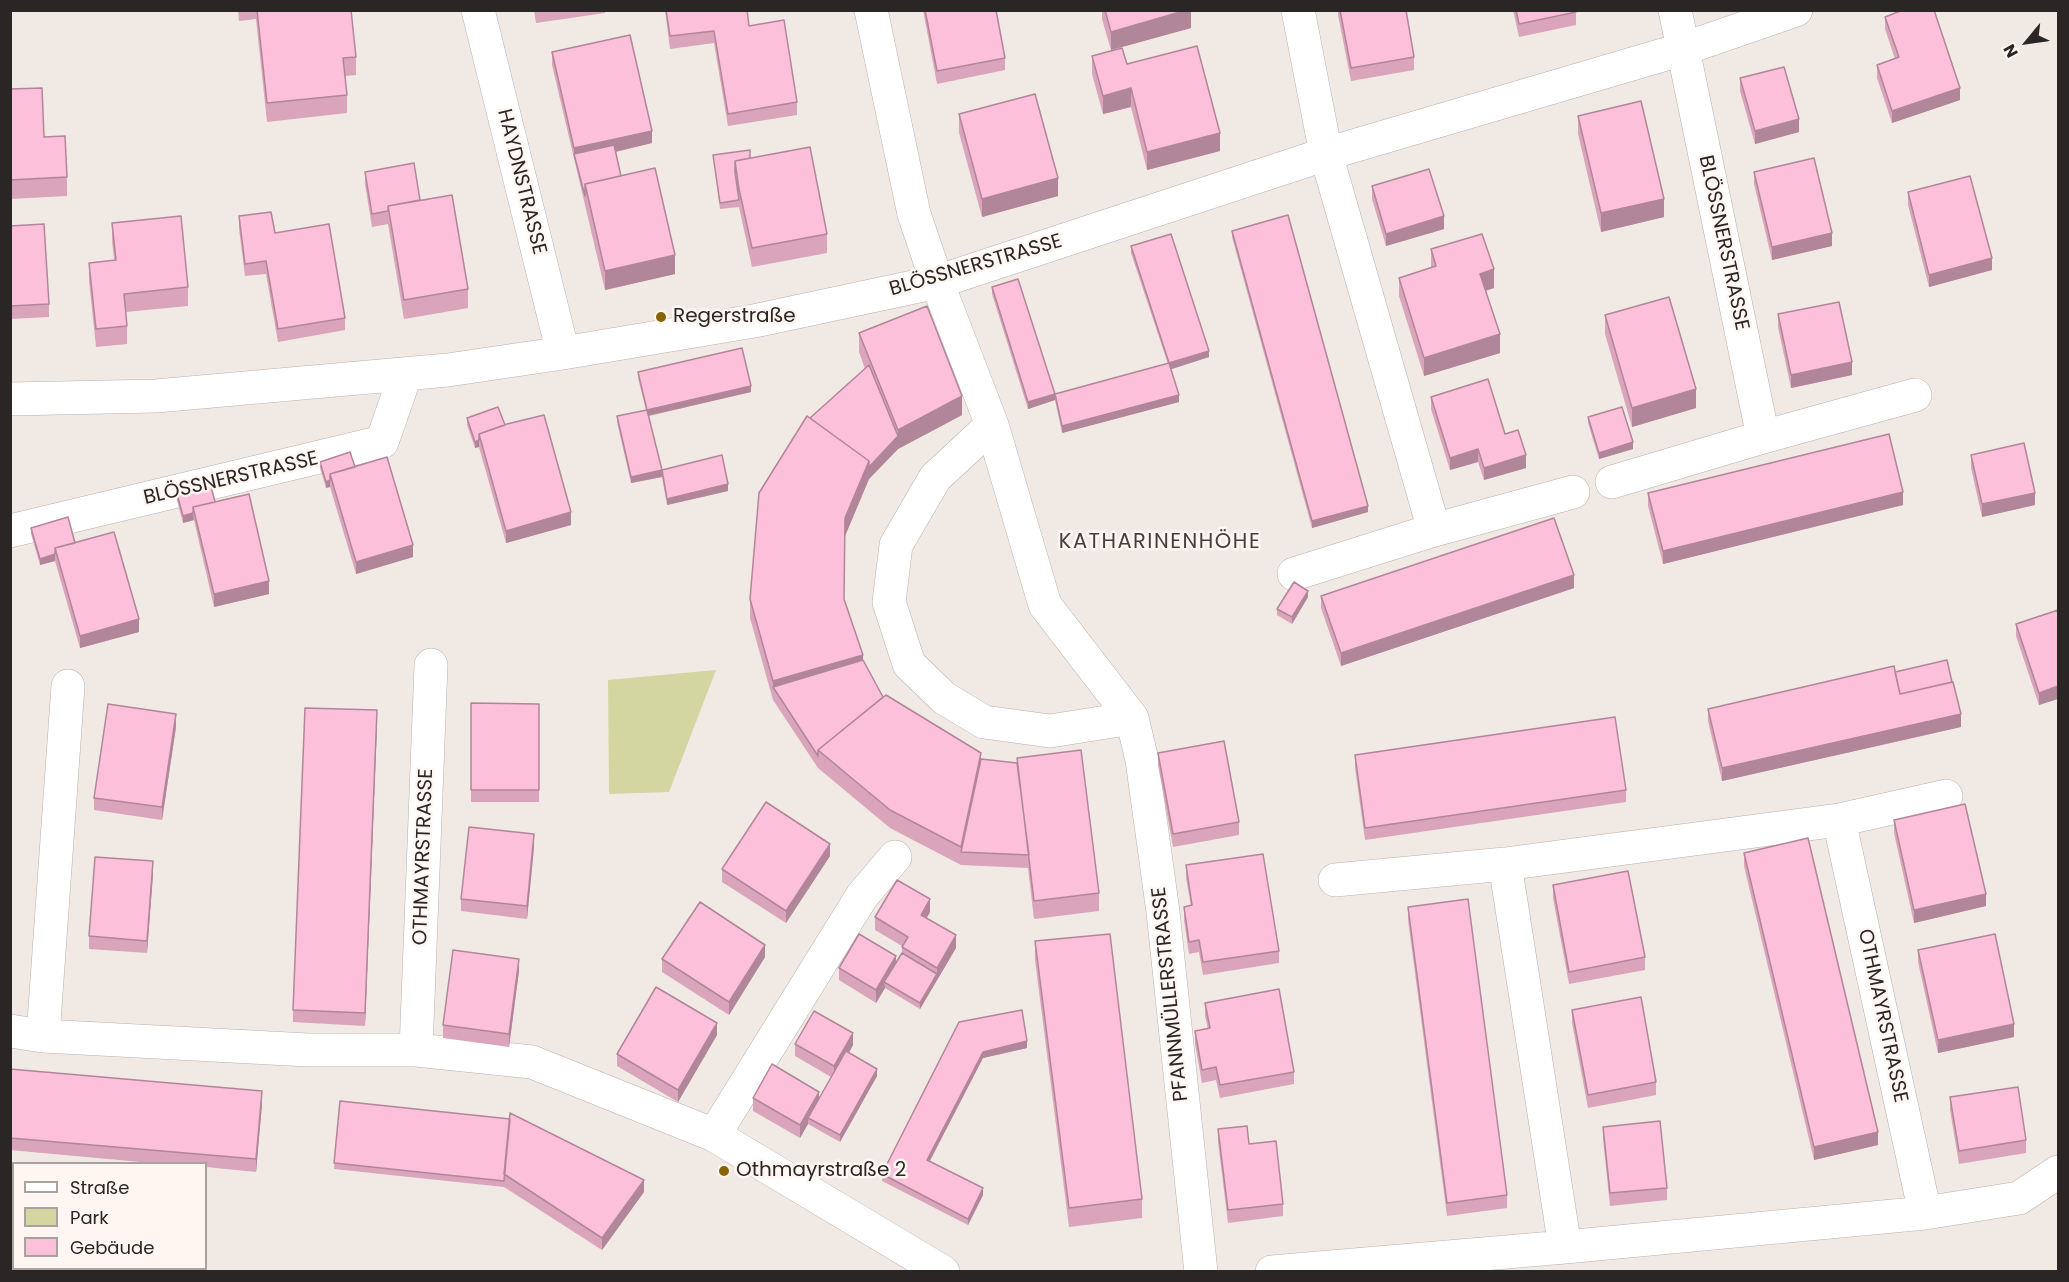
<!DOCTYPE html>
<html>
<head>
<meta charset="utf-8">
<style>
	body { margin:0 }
	#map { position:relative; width:2069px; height:1282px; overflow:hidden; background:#f1e9e4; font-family:Poppins,sans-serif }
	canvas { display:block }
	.frame { position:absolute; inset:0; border:12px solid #292625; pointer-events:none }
	.legend { position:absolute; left:12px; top:1162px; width:195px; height:108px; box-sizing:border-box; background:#fff6f1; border:2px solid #a9a39f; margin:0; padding:8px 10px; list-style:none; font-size:18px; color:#292625 }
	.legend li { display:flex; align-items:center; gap:12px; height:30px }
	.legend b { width:30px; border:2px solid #a9a39f }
	.north { position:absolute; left:1997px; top:12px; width:60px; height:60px; -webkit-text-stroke:4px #fff6f1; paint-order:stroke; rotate:241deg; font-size:16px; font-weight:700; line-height:24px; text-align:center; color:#292625 }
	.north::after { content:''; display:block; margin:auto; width:21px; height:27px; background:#292625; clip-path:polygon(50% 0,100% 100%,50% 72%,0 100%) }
</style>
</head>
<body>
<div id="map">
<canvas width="2069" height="1282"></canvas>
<div class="frame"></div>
<ul class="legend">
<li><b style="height:8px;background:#fff"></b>Straße</li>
<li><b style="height:16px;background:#d3d6a0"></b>Park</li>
<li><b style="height:16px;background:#fdc0da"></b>Gebäude</li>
</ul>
<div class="north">N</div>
</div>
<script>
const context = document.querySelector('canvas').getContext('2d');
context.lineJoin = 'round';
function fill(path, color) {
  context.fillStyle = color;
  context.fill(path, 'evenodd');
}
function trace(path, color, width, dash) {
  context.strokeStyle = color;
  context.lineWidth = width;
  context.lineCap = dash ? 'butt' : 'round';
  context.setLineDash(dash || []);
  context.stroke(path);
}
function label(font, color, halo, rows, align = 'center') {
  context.font = font + ' Poppins,sans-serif';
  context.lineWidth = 5;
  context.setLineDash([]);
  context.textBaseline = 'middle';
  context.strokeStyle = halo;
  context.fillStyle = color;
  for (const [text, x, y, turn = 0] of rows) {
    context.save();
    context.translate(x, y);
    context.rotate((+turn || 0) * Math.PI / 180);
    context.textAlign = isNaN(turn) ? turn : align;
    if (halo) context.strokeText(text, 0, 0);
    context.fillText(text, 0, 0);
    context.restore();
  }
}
fill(new Path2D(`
	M716,670L669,792L609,794L608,680Z`), '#d3d6a0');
const minor = new Path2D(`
	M478,10L563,353
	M871,10L914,214L937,282L992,425L935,478L896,545L889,602L909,664L944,698L984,722L1050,731L1132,718
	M1298,10L1326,154L1434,530
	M1675,10L1763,437
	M10,399L156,396L448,370L563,353L754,321L937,282L1326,154L1683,49L1796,10
	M992,425L1045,605L1132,718L1142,760L1163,912L1201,1272
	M1612,482L1763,437L1915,395
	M10,531L382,442L405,376
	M1294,574L1434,530L1573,492
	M1839,820L1925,1213
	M1505,864L1565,1247
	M1335,880L1505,864L1839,820L1946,796
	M10,1031L43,1036L308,1050H416L532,1062L714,1135L943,1272
	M43,1036L68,686
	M416,1050L431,665
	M714,1135L862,896L895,857
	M1272,1272L1565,1247L1925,1213L2019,1198L2058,1172`);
trace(minor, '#b8b1ac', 34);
trace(minor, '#fff', 33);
fill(new Path2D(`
	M238,10H351L356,57V75L345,76L347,95V113L267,122L256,19L239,21Z
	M534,10H605V13L536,23Z
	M665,10H747L749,26L797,102V115L728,126L714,43L670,49Z
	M923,10H996L1005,58V70L937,84Z
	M1102,10H1191V28L1111,50L1102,19Z
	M1338,10H1406L1414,57V70L1351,81L1338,15Z
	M1513,10H1576V25L1519,37Z
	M1885,17L1960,100L1892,123L1877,78V65L1895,59L1885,29Z
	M552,52L652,143L616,152L621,176L675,274L605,290L552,65Z
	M1092,56L1127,64L1220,151L1147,170L1131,107L1103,114L1092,74Z
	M1740,78L1799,132L1755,144L1740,91Z
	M10,89L44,137L67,177V196L10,199Z
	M959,114L1058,196L982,217L959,133Z
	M1578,116L1664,217L1601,232L1578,134Z
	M713,155L750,158L827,234V253L752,267L739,207L720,209Z
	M365,172L420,200L468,289V308L404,319L388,224L372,227L365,184Z
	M1754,172L1832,246L1772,260L1754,184Z
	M1372,186L1444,229L1386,246L1372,199Z
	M1908,192L1992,270L1929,287L1908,205Z
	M239,216L275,233L345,318V330L278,342L266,274L245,276L239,229Z
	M112,223L188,287V306L126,312L127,326V344L96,347L89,281V263L114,260L112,241Z
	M10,226L49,304V317L10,319Z
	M1232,231L1368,512L1312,528L1232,237Z
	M1131,246L1209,357L1171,369L1179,402L1062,433L1055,400L1028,409L992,294V287L1055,394L1168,364L1131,253Z
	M1431,249L1494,288L1486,291L1500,353L1424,376L1399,296V278L1431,268Z
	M1778,314L1852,375L1791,388L1778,327Z
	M1605,315L1696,408L1632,427L1605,334Z
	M859,333L962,415L898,449L869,479L845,536L844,600L863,660L883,697L981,759L1017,764V758L1099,893V911L1034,919L1028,868L961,865L890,828L818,768L773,700L750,618V599L810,418L865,369L859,352Z
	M638,372L751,392L649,416L662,477L631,483L617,422V416L646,410L638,378Z
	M1431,397L1526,468L1484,480L1478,462L1450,470L1431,409Z
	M1588,417L1633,449L1599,459L1588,423Z
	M467,418L505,425L571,525L506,543L479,447L475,448L467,425Z
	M1971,455L2035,505L1982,517L1971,468Z
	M320,462L413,557L356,574L330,487L326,488L320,468Z
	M662,470L728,491L667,505L662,477Z
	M176,490L215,502L269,594L214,607L194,520L183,523L176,497Z
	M1648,493L1903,505L1663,564L1648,506Z
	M31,528L75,543L139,632L80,648L55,561L40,565L31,534Z
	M1574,588L1341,666L1321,608V596Z
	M1308,597L1292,624L1277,615V609Z
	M2058,610L2039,705L2016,636V624Z
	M1895,672L1961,727L1722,781L1708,721V709Z
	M471,703L539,704V802H471Z
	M377,723L365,1026L293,1022V1010Z
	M176,727L162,820L94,810V798Z
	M1158,753L1239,822V835L1173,847L1158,765Z
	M1355,755L1626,790V802L1365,840L1355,768Z
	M1894,820L1986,906L1914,923L1894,833Z
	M534,847L527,919L461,911V899Z
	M1744,853L1878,1145L1814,1160L1744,866Z
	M830,856L786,923L722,882V869Z
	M1186,865L1279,951V963L1203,975L1199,952L1189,954L1184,920V907L1191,906L1186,878Z
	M153,874L147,953L89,949V936Z
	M1553,885L1645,957V970L1569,984L1553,898Z
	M1408,907L1507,1195V1208L1447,1216L1408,920Z
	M930,912L927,918L956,948L920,1009L885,988L876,1003L839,980V968L896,962L902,953V946L875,930V917Z
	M1035,941L1142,1199V1218L1069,1227L1035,960Z
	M1918,950L2014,1037L1938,1053L1918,962Z
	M765,957L729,1015L662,972V959Z
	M519,971L509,1047L443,1038V1025Z
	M1205,1003L1294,1072V1084L1220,1098L1216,1080L1202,1083L1195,1044V1031L1208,1029L1205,1016Z
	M1572,1010L1656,1082V1095L1588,1108L1572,1023Z
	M959,1022L1027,1048L983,1058L930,1161L983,1195L968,1225L882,1181V1174Z
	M717,1035L678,1102L617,1066V1054Z
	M795,1044L853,1045L849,1053L877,1076L840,1142L808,1124L800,1138L753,1111V1098H819L831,1077L795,1056Z
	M10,1069L262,1104L256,1172L206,1167V1164H162L10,1150Z
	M1950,1097L2026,1140V1153L1959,1164L1950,1110Z
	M340,1101L644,1192L602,1250L504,1187L334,1169Z
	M1603,1127L1667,1188V1200L1610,1206L1603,1139Z
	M1218,1129L1249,1144L1283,1204V1216L1228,1223L1218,1142Z`), '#daa5bb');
fill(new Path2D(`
	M1187,10H1191V28L1111,50V32Z
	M1131,88V107L1103,114V96Z
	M1960,88V100L1892,123V111Z
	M1799,119V132L1755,144V131Z
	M652,131V143L576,161L574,154V148Z
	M1220,133V151L1147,170V152Z
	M1058,178V196L982,217V199Z
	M1664,199V217L1601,232V213Z
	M1444,216V229L1386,246V234Z
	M1832,233V246L1772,260V247Z
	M675,255V274L605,290V271Z
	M1992,258V270L1929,287V275Z
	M1494,269V288L1480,292V274Z
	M1500,334V353L1424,376V358Z
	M1209,351V357L1169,370V363Z
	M1852,362V375L1791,388V375Z
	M751,386V392L647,416V410Z
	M1696,389V408L1632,427V408Z
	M1055,394V400L1028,409V402Z
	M1179,395V402L1062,433V426Z
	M962,396V415L898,449V430Z
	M898,436V449L869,479L845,536V518L869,461Z
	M479,440V447L475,448V442Z
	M1633,442V449L1599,459V453Z
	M1478,449V462L1450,470V458Z
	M1526,455V468L1484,480V468Z
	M662,470V477L631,483V477Z
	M330,480V487L326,488V482Z
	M728,484V491L667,505V499Z
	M1903,492V505L1663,564V551Z
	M2035,493V505L1982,517V504Z
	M1368,506V512L1312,528V521Z
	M571,512V525L506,543V531Z
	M193,513L194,520L183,523V516Z
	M413,545V557L356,574V562Z
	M55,554V561L40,565V559Z
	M1574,575V588L1341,666V653Z
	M269,581V594L214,607V594Z
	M1308,591V597L1292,624V617Z
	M139,619V632L80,648V636Z
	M863,655V673L773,687V681Z
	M2058,686V699L2039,705V693Z
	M377,710V723L365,1026V1013Z
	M176,714V727L162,820V807Z
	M1961,714V727L1722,781V768Z
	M981,753V771L961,852V847Z
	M534,834V847L527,919V906Z
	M830,844V856L786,923V911Z
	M153,861V874L147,953V941Z
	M1986,894V906L1914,923V910Z
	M930,899V912L921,927V915Z
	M956,935V948L920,1009V1003L937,974V968Z
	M765,945V957L729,1015V1002Z
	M896,956V969L884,982L885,988L876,1003V990Z
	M519,959V971L509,1047V1034Z
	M717,1023V1035L678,1102V1090Z
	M2014,1024V1037L1938,1053V1040Z
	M853,1033V1045L834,1079V1066Z
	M1027,1041V1048L983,1058L927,1166V1160L983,1052Z
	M877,1069V1076L840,1142V1135Z
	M262,1091V1104L256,1172V1159Z
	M819,1092V1105L808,1118V1124L800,1138V1125Z
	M1878,1132V1145L1814,1160V1147Z
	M644,1180V1192L602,1250V1238Z
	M983,1188V1195L968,1225V1219Z`), '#b18699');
const building = new Path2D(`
	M257,10H351L356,57L343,58L347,95L267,103Z
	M666,10H747L749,26L784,20L797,102L728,114L714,31L670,36Z
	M925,10H996L1005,58L937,71Z
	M1105,10H1187L1111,32Z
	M1340,10H1406L1414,57L1351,68Z
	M1516,10H1576V12L1519,24Z
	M1903,10H1934L1960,88L1892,111L1877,65L1899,57L1885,17Z
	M630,35L652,131L574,148L552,52Z
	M1197,46L1220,133L1147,152L1131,88L1103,96L1092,56L1122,48L1127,64Z
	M1784,67L1799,119L1755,131L1740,78Z
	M42,88L44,137L65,136L67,177L10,180V89Z
	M1035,94L1058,178L982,199L959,114Z
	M1641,101L1664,199L1601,213L1578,116Z
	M614,145L621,176L585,184V196L574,154Z
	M810,147L827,234L752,248L739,189L735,161Z
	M750,150V158L735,161V173L739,200L720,203L713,155Z
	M1814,158L1832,233L1772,247L1754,172Z
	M414,163L420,200L388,206V211L372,214L365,172Z
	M655,168L675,255L605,271L585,184Z
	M1429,169L1444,216L1386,234L1372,186Z
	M1970,176L1992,258L1929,275L1908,192Z
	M452,195L468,289L404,300L388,206Z
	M271,212L275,233L329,224L345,318L278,329L266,261L245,264L239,216Z
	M1288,215L1368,506L1312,521L1232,231Z
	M181,216L188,287L124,294L127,326L96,329L89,263L116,260L112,223Z
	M44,224L49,304L10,306V226Z
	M1171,234L1209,351L1169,363L1179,395L1062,426L1055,394L1169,363L1131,246Z
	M1482,234L1494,269L1480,274L1500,334L1424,358L1399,278L1436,266L1431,249Z
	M1018,279L1055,394L1028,402L992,287Z
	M1669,297L1696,389L1632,408L1605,315Z
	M1839,302L1852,362L1791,375L1778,314Z
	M927,306L962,396L898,430L859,333Z
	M742,348L751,386L647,410L638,372Z
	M869,365L898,436L869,467V461L810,418Z
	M1488,379L1505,434L1518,430L1526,455L1484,468L1478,449L1450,458L1431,397Z
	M498,407L505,425L479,434V440L475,442L467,418Z
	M1622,407L1633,442L1599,453L1588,417Z
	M647,410L662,470L631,477L617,416Z
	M544,415L571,512L506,531L479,434L507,424Z
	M807,416L869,461L845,518L844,599L863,655L773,681L750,599L759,493Z
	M1889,434L1903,492L1663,551L1648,493Z
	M2024,443L2035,493L1982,504L1971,455Z
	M350,452L355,467L330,474V480L326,482L320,462Z
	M722,455L728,484L667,499L662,470Z
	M387,457L413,545L356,562L330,474Z
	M210,482L215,502L193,507V513L183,516L176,490Z
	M249,494L269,581L214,594L193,507Z
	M68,517L75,543L55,548V554L40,559L31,528Z
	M1554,518L1574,575L1341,653L1321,596Z
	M114,532L139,619L80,636L55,548Z
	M1294,582L1308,591L1292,617L1277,609Z
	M2058,610V686L2039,693L2016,624Z
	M863,660L883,697L818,750V756L773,687Z
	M1947,660L1952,682L1900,694L1895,672Z
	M1894,666L1900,694L1953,682L1961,714L1722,768L1708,709Z
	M886,695L981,753L961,847L890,810L818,750Z
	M471,703L539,704V790H471Z
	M108,704L176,714L162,807L94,798Z
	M305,708L377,710L365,1013L293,1010Z
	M1615,717L1626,790L1365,828L1355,755Z
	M1224,741L1239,822L1173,834L1158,753Z
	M1081,750L1099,893L1034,901L1017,758Z
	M981,759L1017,763L1029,855L961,852Z
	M766,802L830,844L786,911L722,869Z
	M1965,804L1986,894L1914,910L1894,820Z
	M469,827L534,834L527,906L461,899Z
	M1808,838L1878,1132L1814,1147L1744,853Z
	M1263,854L1279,951L1203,962L1199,940L1189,942L1184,907L1192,905L1186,865Z
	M95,857L153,861L147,941L89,936Z
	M1628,871L1645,957L1569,972L1553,885Z
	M897,880L930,899L921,915L956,935L937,968L902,947L908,937L875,917Z
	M1468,899L1507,1195L1447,1203L1408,907Z
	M700,902L765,945L729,1002L662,959Z
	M859,934L896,956L876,990L839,968Z
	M1110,934L1142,1199L1069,1208L1035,941Z
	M1995,934L2014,1024L1938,1040L1918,950Z
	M453,950L519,959L509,1034L443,1025Z
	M902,953L937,974L920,1003L884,982Z
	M656,987L717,1023L678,1090L617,1054Z
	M1279,989L1294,1072L1220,1085L1216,1067L1202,1070L1195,1031L1210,1028L1205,1003Z
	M1641,997L1656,1082L1588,1095L1572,1010Z
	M1022,1010L1027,1041L983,1052L927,1160L983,1188L968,1219L882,1174L959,1022Z
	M814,1011L853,1033L834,1066L795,1044Z
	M846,1051L877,1069L840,1135L808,1118Z
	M772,1064L819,1092L800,1125L753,1098Z
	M10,1069L262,1091L256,1159L10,1138Z
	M2018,1087L2026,1140L1959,1151L1950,1097Z
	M340,1101L510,1119L504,1181L334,1163Z
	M510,1113L644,1180L602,1238L504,1174Z
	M1660,1121L1667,1188L1610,1193L1603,1127Z
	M1247,1126L1249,1144L1276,1141L1283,1204L1228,1210L1218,1129Z`);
fill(building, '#fdc0da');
trace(building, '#b18699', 1.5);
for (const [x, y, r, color] of [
	[661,317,6,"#876300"],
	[724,1171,6,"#876300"]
]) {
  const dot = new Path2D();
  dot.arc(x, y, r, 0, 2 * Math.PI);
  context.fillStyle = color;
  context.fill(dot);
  trace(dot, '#fff6f1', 2);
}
label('20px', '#292625', '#fff6f1', [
	["HAYDNSTRASSE",521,182,76],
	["BLÖSSNERSTRASSE",1723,243,78],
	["BLÖSSNERSTRASSE",976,266,-16],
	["BLÖSSNERSTRASSE",231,479,-13],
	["OTHMAYRSTRASSE",424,857,-88],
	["PFANNMÜLLERSTRASSE",1171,994,-96],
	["OTHMAYRSTRASSE",1882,1016,78]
]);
label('20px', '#292625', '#fff6f1', [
	["Regerstraße",673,317],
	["Othmayrstraße 2",736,1171]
], 'left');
context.letterSpacing = '1.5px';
label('21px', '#46403c', '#fff6f1', [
	["KATHARINENHÖHE",1160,543]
]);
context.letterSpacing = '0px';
</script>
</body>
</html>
